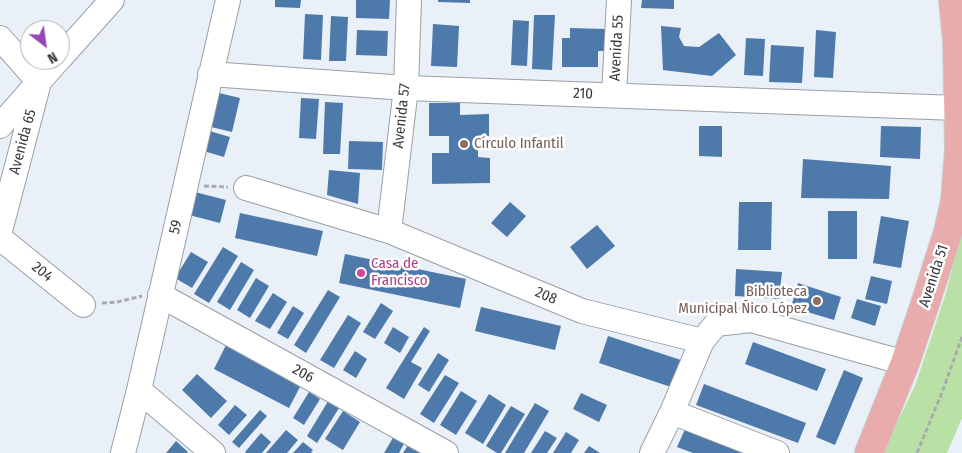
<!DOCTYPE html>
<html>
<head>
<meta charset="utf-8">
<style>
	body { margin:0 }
	#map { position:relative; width:962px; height:453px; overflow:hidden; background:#eaf0f7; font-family:"Fira Sans Condensed",sans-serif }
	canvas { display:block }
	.north { position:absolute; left:20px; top:20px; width:50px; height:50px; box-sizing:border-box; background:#fff; border:1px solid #afb0b1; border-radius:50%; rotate:150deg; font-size:14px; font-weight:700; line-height:20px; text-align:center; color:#373a3c }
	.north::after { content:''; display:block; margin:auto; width:18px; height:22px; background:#9846b5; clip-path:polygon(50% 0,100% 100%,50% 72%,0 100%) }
</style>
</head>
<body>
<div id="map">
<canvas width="962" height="453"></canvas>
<div class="north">N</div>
</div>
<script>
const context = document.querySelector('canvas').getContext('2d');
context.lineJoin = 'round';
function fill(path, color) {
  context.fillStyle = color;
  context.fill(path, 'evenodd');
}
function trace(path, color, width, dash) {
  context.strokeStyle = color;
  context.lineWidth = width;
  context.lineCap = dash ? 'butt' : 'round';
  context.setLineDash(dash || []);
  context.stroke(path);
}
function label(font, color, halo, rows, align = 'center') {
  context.font = font + ' "Fira Sans Condensed",sans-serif';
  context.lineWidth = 5;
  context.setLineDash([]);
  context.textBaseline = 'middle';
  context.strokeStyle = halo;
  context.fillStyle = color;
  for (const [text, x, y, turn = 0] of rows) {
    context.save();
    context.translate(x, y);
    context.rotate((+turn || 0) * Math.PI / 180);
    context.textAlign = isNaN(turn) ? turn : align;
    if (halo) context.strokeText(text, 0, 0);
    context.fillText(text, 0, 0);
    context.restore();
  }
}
fill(new Path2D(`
	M962,230V418L947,453H883L916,383L946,293Z`), '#b9e1a6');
fill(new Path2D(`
	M275,0H301L300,8L275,7Z
	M356,0H390L389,19L356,18Z
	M438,0H470V3L438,2Z
	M642,0H674V9L641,8Z
	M305,14L323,15L321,60L303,59Z
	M534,15H555L552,70L532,69Z
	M331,16L348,17L346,61H329Z
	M513,20L529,21L527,66L511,65Z
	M433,24L459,26L457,67L431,66Z
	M661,26L681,28L679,37L684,46L699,47L719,33L736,55L712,76L663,70Z
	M570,28L606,29V51H598V67H562V38H570Z
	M357,30L388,31L387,56L356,55Z
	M816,30L836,32L833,78L814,77Z
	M746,38L765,39L763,76L744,75Z
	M771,45L804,47L802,83L769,82Z
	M219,93L240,98L232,132L211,127Z
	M301,98L319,99L316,139L299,138Z
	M325,102L343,103L340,154H323Z
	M429,103H460V115L489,114V136H478V157L490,158V183L432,184V153H449V136H429Z
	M699,126H722V157L699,156Z
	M881,126L921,127L920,159L880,157Z
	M206,130L230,137L224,157L200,150Z
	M349,141L383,142L382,170L348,169Z
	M803,159L891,166L889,199L801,198Z
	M329,170L360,173L358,204L327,195Z
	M195,192L226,200L220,223L189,215Z
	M510,202L526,216L507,237L491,223Z
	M739,202H772L771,250H738Z
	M828,211H857V259H828Z
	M240,213L323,231L317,256L235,238Z
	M881,216L909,221L901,268L873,263Z
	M597,225L615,246L587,269L570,247Z
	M223,247L238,256L209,303L194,294Z
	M191,252L208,262L192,288L175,278Z
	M345,254L466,279L460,308L339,283Z
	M241,262L254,270L230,310L217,302Z
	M736,269L782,272L779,299L735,296Z
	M871,276L892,281L887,304L865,299Z
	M256,278L269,286L250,318L237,310Z
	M798,283L841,297L834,320L791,307Z
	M328,290L340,297L306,353L294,345Z
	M273,293L287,302L270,329L255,321Z
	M857,299L881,306L875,326L851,318Z
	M381,303L393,311L375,339L363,332Z
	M293,306L304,313L288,339L277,333Z
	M481,307L561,326L555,350L475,331Z
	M348,315L361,323L334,368L320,360Z
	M393,327L409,337L400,353L384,343Z
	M424,327L430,331L411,362L422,368L404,399L386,388Z
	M608,336L687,362L677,389L599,363Z
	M753,342L826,369L817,391L745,364Z
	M226,345L301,385L289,408L214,369Z
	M355,351L367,359L356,378L343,370Z
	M438,353L449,360L429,392L418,385Z
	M844,370L863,378L835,445L816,437Z
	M197,374L227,401L211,418L182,390Z
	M445,375L459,383L434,423L420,414Z
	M704,384L806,423L798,443L696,405Z
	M461,391L477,401L456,435L440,425Z
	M309,392L320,399L304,425L293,418Z
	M581,393L607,405L599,422L573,409Z
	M489,394L506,405L483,444L465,433Z
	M330,398L341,405L317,443L307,436Z
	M535,403L549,411L524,453H505Z
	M235,405L247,415L229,435L218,425Z
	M511,406L525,414L501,453H497L486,446Z
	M260,410L267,416L239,448L232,442Z
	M343,411L360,422L343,450L325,439Z
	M686,427L748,453H693L677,447Z
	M286,430L298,440L287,453H266Z
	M545,431L557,438L547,453H531Z
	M566,432L579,440L571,453H553Z
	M261,433L271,442L262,453H246L245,452Z
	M394,436L405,442L399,453H384Z
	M176,441L188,452L187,453H166Z
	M303,442L313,450L311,452L313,453H293Z
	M408,445L422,453H403Z
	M589,446L600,453H584Z`), '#4d7aab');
const minor = new Path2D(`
	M0,38L39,82
	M60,58L112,0
	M210,74L406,88L957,108
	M614,95L619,0
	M0,126L58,60
	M246,188L389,231L582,311L702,341L716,324L751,320L905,363
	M0,231L39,82
	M389,231L406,88L409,0
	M0,238L83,305
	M160,295L446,453
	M139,390L213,453
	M672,412L777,453
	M123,453L139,390L228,0
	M652,453L672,412L702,341`);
const major = new Path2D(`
	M869,453L905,363L925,304L948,232L955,201L959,149L957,41L953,0`);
trace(minor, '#9a9fa6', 26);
trace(major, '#cbcccc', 30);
trace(new Path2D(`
	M204,186L228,187
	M102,303L117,302L142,296
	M917,453L941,395L962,337`), '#a7acb1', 3, [5, 2.5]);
trace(minor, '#fff', 24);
trace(major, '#e9acad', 28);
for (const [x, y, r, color] of [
	[464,144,5,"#8d6e63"],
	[361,273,5,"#d1479c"],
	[817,301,5,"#8d6e63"]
]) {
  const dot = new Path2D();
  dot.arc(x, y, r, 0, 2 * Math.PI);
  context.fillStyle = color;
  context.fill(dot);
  trace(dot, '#fff', 2);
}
label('15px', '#373a3c', '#fff', [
	["Avenida 55",617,48,-87],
	["210",583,94,2],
	["Avenida 57",402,116,-84],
	["Avenida 65",23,142,-75],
	["59",176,227,-77],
	["204",42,272,39],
	["Avenida 51",934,276,-72],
	["208",546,296,23],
	["206",303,374,29]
]);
label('15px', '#785e54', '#fff', [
	["Círculo Infantil",474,144],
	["Biblioteca",807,292,"right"],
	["Municipal Ñico López",807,309,"right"]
], 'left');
label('15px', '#b23c85', '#fff', [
	["Casa de",371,264],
	["Francisco",371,281]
], 'left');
</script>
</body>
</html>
